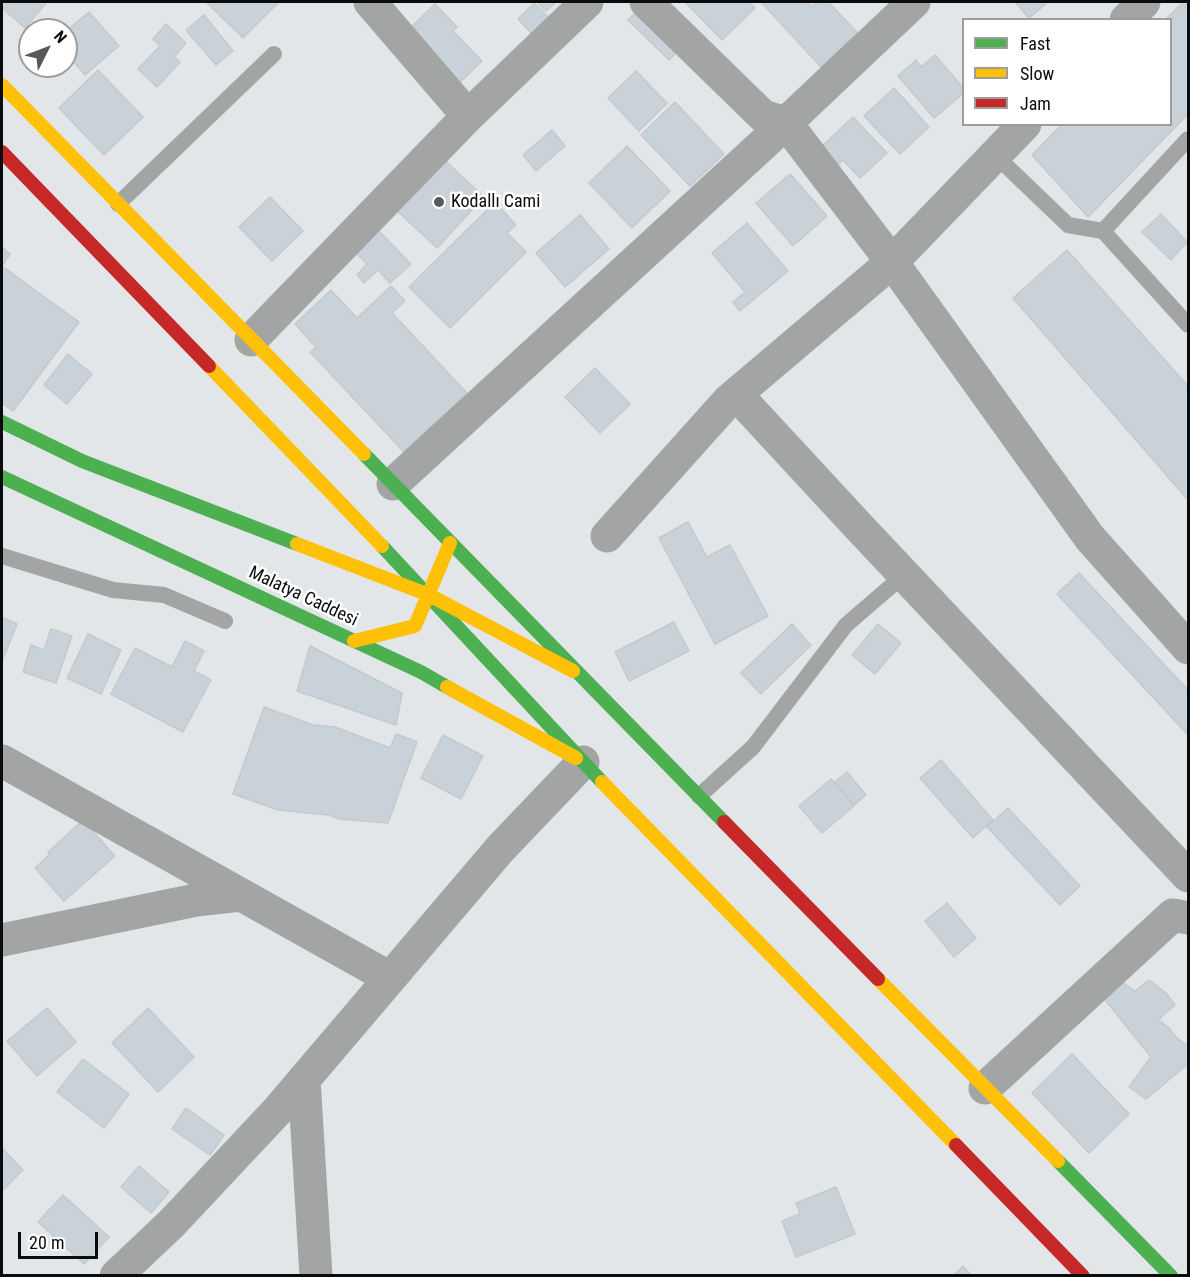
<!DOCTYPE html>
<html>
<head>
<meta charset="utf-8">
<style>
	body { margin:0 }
	#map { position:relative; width:1190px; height:1277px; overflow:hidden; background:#e3e6e8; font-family:"Roboto Condensed",sans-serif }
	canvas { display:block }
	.frame { position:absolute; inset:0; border:3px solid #0a0b0d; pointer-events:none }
	.legend { position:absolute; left:962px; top:18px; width:210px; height:108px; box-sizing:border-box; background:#fff; border:2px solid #9d9d9e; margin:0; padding:8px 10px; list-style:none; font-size:18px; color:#0a0b0d }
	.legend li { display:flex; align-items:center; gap:12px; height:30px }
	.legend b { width:30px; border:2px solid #9d9d9e }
	.north { position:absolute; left:18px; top:18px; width:60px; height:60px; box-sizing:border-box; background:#fff; border:2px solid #9d9d9e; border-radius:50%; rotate:48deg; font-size:16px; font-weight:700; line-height:24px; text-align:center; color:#0a0b0d }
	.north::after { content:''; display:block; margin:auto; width:21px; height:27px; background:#56585a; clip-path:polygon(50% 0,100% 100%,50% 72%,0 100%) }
	.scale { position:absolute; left:18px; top:1232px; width:80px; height:27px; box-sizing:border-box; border:3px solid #0a0b0d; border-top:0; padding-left:8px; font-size:18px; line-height:21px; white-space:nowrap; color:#0a0b0d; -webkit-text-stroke:4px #fff; paint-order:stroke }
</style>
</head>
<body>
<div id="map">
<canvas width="1190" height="1277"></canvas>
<div class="frame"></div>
<ul class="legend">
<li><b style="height:8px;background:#4caf50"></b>Fast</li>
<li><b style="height:8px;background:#ffc107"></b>Slow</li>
<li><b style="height:8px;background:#c62828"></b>Jam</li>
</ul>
<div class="north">N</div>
<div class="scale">20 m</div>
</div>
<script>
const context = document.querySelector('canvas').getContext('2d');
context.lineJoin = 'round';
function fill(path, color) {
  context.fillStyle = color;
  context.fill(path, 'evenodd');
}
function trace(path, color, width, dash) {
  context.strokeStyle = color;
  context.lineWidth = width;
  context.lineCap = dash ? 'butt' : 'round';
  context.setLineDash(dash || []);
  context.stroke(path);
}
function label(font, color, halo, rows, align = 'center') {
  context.font = font + ' "Roboto Condensed",sans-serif';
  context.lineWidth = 5;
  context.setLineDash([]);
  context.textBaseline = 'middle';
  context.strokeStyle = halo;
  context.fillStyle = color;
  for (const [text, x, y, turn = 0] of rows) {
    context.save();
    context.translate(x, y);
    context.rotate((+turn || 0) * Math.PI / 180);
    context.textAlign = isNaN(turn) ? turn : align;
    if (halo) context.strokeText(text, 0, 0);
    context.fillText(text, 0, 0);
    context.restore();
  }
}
const building = new Path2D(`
	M2,2H47L25,28L2,8Z
	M206,2H279L243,38Z
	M537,2H556L546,11Z
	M685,2H749L755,8L722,40Z
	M761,2H808L812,6L818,2H828L858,33L821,67Z
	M1015,2H1048L1029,18Z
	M1183,2H1188V114L1088,217L1032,155L1062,124H1170V20H1165Z
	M534,3L549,18L532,34L518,19Z
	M435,4L457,27L453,31L482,61L455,87L403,35Z
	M641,7L682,47L669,60L628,20Z
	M89,12L119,46L85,75L66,53V31Z
	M204,15L233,51L216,65L186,30Z
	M166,24L186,43L174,57L180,62L157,87L138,69L160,46L153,39Z
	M935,55L964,89V93L934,118L898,76L916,60L921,67Z
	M98,70L143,117L104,155L59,108Z
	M636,71L667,103L639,131L608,98Z
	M894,88L929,127L900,154L864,116Z
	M675,102L724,154L690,186L641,135Z
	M853,117L887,153L860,178L843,160L838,165L821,147Z
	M552,130L565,146L536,171L523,155Z
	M627,146L670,191L632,228L589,183Z
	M440,156L484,197L437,248L393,207Z
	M790,174L827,216L793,246L756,203Z
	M270,197L303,231L272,261L239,227Z
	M495,202L516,225L507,233L526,252L450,328L409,287Z
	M1161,214L1187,242L1171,260L1142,232Z
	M580,215L609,249L565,287L536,253Z
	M747,223L788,271L740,311L733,302L745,292L712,253Z
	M376,228L411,264L390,283L378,270L364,283L357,275L367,264L353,250Z
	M2,247L10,254L2,266L79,322L13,411L2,403Z
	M1067,250L1188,386V500L1013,298Z
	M391,286L405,301L392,313L467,393L404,452L310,352L316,347L295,324L331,290L357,318Z
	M68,354L92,374L67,404L44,385Z
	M595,368L630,404L600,433L565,397Z
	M688,522L707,557L730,545L768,616L715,644L659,538Z
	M1079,573L1188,690V735L1057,594Z
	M2,617L17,624L2,661Z
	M674,622L689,651L629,681L615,652Z
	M792,624L811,645L761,694L741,673Z
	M878,624L901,643L875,674L852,655Z
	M51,629L72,636L56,683L23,672L31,645L44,650Z
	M88,634L121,650L101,694L67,678Z
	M185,641L204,651L194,671L211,680L183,732L111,694L135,648L172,667Z
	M310,646L402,693L396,725L297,691Z
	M264,707L313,725L335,727L390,748L396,734L417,742L388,823L340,819L328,815L278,810L233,794Z
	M443,735L483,756L461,799L421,778Z
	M941,760L993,820L973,838L920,778Z
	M847,772L866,795L854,805L835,782Z
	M831,779L854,806L822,833L799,806Z
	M1008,808L1080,886L1060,905L987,827Z
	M83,820L115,856L64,901L35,868L50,854L48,852Z
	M947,903L976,938L954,957L925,921Z
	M1149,980L1165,992L1175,1005L1162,1016L1159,1020L1169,1028L1176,1037L1188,1046V1064L1146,1099L1129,1087L1151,1057L1102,996L1121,981L1135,991Z
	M47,1008L76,1042L37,1076L7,1041Z
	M148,1008L194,1057L158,1092L112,1043Z
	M1072,1054L1129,1114L1089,1153L1032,1093Z
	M83,1059L129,1094L104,1128L57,1092Z
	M186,1108L224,1135L210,1155L172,1129Z
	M2,1148L23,1170L2,1191Z
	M139,1166L169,1192L151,1213L121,1187Z
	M836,1187L855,1234L796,1257L782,1221L800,1214L796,1203Z
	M63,1195L109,1237L84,1264L38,1222Z
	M963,1266L972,1276H953Z`);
fill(building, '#c9d2d9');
trace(building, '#c6c9ca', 1.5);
trace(new Path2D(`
	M1188,139L1103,231L1188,325
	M995,155L1068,225L1103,231
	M118,204L274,54
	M2,556L113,590L164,595L225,621
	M699,796L753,747L846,625L904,575`), '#a3a5a4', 16);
trace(new Path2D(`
	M646,2L763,116L786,123L892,262L1090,538L1188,648
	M1126,20L1144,2
	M468,116L587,2
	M251,340L468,116L370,2
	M736,394L860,528L1188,876
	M393,484L786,123L914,2
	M607,536L729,400L892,262L1025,124
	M2,761L390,978
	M2,940L196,900L241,895
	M304,1079L316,1276
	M985,1088L1173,915L1188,918
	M116,1276L172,1223L278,1110L500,849L583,762`), '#a3a5a4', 33);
trace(new Path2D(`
	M2,422L82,461L297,544
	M364,454L724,822
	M2,477L421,672L447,687
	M382,546L602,782
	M1058,1161L1171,1276`), '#4caf50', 14);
trace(new Path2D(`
	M2,85L364,454
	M209,366L382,546
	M297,544L429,595L573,671
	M354,641L415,626L450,543
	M447,687L576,758
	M602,782L956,1145
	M878,979L1058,1161`), '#ffc107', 14);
trace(new Path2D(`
	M2,152L209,366
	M724,822L878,979
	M956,1145L1083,1276`), '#c62828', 14);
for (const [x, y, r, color] of [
	[439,202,6,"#56585a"]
]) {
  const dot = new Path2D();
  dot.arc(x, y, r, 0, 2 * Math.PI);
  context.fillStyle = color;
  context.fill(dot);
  trace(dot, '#fff', 2);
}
label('18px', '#0a0b0d', '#fff', [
	["Kodallı Cami",451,202]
], 'left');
label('18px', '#0a0b0d', '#fff', [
	["Malatya Caddesi",303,597,25]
]);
</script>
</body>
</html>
